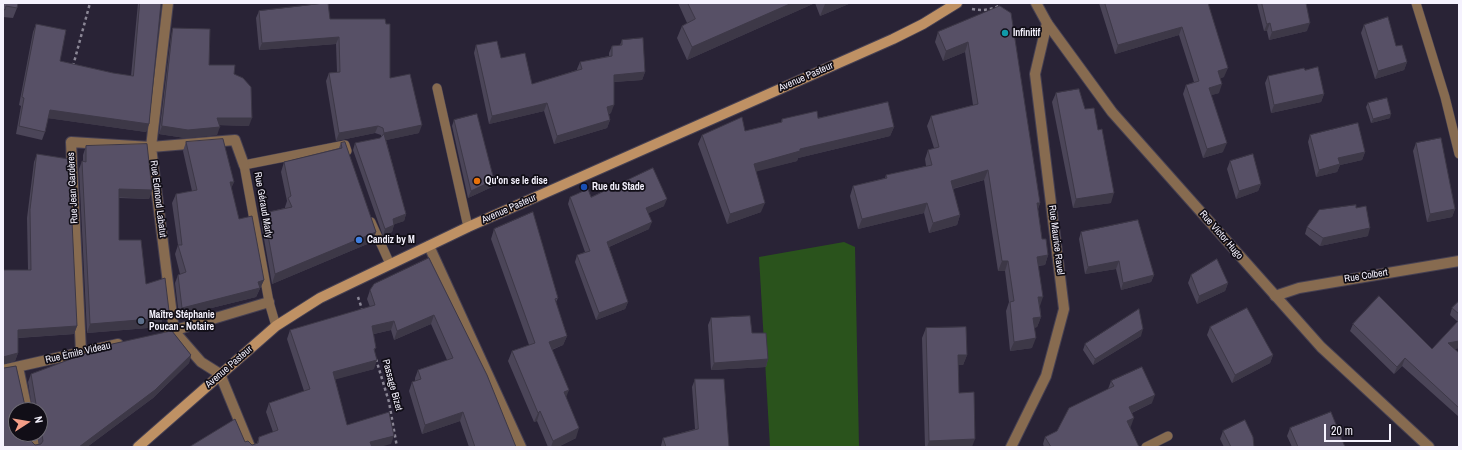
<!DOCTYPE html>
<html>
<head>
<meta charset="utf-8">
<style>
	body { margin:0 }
	#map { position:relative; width:1462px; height:450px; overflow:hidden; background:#292336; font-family:"Archivo Narrow",sans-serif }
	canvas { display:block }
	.frame { position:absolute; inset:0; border:4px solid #f5f2fe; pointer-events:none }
	.north { position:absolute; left:8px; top:402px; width:40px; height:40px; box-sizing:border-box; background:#110e17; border:1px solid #6c6973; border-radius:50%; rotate:78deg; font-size:11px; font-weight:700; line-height:16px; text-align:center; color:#f5f2fe }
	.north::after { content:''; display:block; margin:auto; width:14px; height:18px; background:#f49e87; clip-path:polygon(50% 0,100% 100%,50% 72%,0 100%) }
	.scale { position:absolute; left:1324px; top:424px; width:67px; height:18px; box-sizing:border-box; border:2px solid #f5f2fe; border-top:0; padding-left:5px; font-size:12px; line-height:14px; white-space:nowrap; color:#f5f2fe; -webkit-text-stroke:3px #110e17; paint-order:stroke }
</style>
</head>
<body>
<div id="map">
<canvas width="1462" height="450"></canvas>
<div class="frame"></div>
<div class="north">N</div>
<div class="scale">20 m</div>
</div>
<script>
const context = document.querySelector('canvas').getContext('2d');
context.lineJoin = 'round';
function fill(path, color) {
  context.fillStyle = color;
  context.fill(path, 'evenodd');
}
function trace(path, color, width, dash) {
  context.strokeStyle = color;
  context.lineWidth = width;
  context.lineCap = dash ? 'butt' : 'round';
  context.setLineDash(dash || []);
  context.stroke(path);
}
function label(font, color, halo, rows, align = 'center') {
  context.font = font + ' "Archivo Narrow",sans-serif';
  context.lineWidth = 3.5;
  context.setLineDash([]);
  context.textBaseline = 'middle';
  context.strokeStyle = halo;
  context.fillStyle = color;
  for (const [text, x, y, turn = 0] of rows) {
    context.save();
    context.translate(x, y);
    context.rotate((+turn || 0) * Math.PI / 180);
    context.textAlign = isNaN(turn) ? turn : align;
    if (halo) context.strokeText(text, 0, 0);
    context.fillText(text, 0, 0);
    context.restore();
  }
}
fill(new Path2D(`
	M844,242L855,247L859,447H770L759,257Z`), '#2a531c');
const service = new Path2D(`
	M1416,3L1445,97L1459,154
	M437,88L468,227
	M371,222L390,264
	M276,326L269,302L244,165L345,145L347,151
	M1146,447L1168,436`);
const pedestrian = new Path2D(`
	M168,3L151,147L174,331L201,362L220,374L250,447
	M169,332L269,302
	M81,352L71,142L151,147L235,140L244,165
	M18,367L27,410
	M3,370L118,344
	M32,434L34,447`);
const minor = new Path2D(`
	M429,246L521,447
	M1275,296L1299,288L1459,261
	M1011,447L1046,376L1064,309L1035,74L1047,23`);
const tertiary = new Path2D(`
	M1036,3L1047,23L1112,112L1321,347L1429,447`);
const secondary = new Path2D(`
	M138,447L276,326L320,298L468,227L893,39L923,24L957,3`);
trace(service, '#464052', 10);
trace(pedestrian, '#464052', 12);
trace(minor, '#464052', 12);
trace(tertiary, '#464052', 12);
trace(secondary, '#464052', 12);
trace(new Path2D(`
	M972,9C982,11 989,10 999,6V3
	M73,66L90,3
	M358,297L363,312
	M376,359L389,402L397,447`), '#8b8796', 2.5, [3, 3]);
trace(service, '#876b50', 9);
trace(pedestrian, '#876b50', 10);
trace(minor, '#876b50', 10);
trace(tertiary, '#876b50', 10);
trace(secondary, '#bf9164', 10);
fill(new Path2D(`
	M3,3L17,8L13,18L3,17Z
	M138,3H161L149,124L146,132L48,118L45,132L42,140L16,134L21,106L19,105L33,32L36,24L60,61L113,73L131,76Z
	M678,3H851L820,16L815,3L687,60L677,38L682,26L687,23Z
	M1099,3H1208L1224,77L1220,78L1219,93L1211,95L1223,152L1203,158L1183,94L1186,85L1194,82L1179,35L1115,54Z
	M1257,3H1306L1307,31L1269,40L1267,31H1264Z
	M1000,6L1040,203L1038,209L1042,239L1048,255L1045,265L1038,266L1040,306L1041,317L1037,327L1034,328L1032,348L1010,351L1006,311L1009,302L1005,271H998L984,180L953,189L960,215L957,225L929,233L924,213L858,229L850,196L853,186L885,178L886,175L926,166L925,159L928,150L934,148L927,126L931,116L973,105L965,52L943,61L935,42L938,32Z
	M259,11L330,19L390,78L419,133L386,140L406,214L404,221L394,224L392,232L383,236L353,150L355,143L380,138L381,137V135L375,133L336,141L326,81L329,73L337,72L336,44L259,50L256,18Z
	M1364,25L1396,46L1407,62L1404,70L1375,79L1361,33Z
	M173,28L209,65L234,74L249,126L219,125L217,135L185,138L159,134L171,36Z
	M622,40L645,72L642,80L614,82L611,113L609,114L610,120L607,128L554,144L544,111L489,124L474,53L476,45L501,58L532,84L577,70V69L580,62L609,56V53L612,46L620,45Z
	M1268,76L1324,94L1321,102L1271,113L1265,83Z
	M1056,93L1085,109L1098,130L1111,203L1073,208L1052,102Z
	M1368,103L1390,118L1371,123L1366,107Z
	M818,118L894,127L890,136L798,158L797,161L756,171L761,212L727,224L698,144L702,135L745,131L781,122L782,119Z
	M454,120L492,187L468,198L452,126Z
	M1310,135L1365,152L1362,160L1340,165L1337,172L1316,177L1308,142Z
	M186,142L234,182L231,188L239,219L264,280L256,297L179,316L175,283L178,275L180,274L175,254L178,245L172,203L176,194L192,191L183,151Z
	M341,143L376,232L372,242L272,284L261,222L264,213L285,208V207L287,201L281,172L284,162L339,148Z
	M1416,143L1455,209L1452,217L1427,222L1413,151Z
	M86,146L152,190L149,199L119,198V240L146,284L169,311L166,319L162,320L160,327L87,333L79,169L82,161H83V155Z
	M37,154L77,326L74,334L18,338V353L15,361L3,364L28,270L27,218L34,162Z
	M1230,161L1261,184L1258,191L1236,199L1227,169Z
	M570,197H591L664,206L648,213L649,229L609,247L628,302L625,309L596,320L575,262L577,255L585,252L568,204Z
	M1356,208L1368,236L1320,246L1305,234L1307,227Z
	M494,229L558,298L556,302L567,336L563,345L552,350L566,397L576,438L558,447H548L537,421L534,422L508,361L512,351L529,345L491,239Z
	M1081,232L1154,275L1151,282L1121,290L1116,269L1085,274L1079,239Z
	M429,258L516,447H469L460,421L422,434L409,391L412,382L415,381V378L418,370L447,360L431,324L394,340L391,330L374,334L375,352L374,369L335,379L347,425L391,444L189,447L245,442L252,445L257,443L259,437L273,432L266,412L269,403L304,391L287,339L290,330L370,307L367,299L370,290Z
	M1191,275L1228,283L1225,291L1197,304L1188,283Z
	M1459,301V348L1454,349L1459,353V417L1402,366L1394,374L1350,331L1353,324L1432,349L1458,322L1450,315L1452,308Z
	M711,318L752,333L768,359L766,367L711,370L708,325Z
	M1210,327L1273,355L1270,363L1232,383L1207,335Z
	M926,328L967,355L963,365H958L959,393L972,447H925L922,338Z
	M172,331L191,355L189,363L153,398L87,447H3V367L4,368L16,366L25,406L31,408L32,407L28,382L31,374L108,345ZM16,410H40V434H38L39,445H35L30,440V434H16Z
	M1141,336L1093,365L1083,350L1085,344Z
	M695,379L729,447H661V446L663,438L695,429L692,387Z
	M1111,381L1152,403L1132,413L1131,426L1130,427L1139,447H1044L1043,444L1045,437L1057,431L1108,389Z
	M1290,428L1345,447H1292L1287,436Z
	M1223,431L1254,447H1224L1220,439Z`), '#4b4558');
fill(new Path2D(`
	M792,3H815L687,60L692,47Z
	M826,3H851L820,16L825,4Z
	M1270,23L1267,31H1264L1267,24Z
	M1310,23L1307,31L1269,40L1272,32Z
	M1182,27L1179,35L1115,54L1118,45Z
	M339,37L336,44L259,50L262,43Z
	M968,42L965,52L943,61L946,51Z
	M1407,62L1404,70L1375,79L1378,71Z
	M1228,68L1224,77L1214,80L1218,71Z
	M645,72L642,80L611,82L614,75Z
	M1222,84L1219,93L1206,97L1209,88Z
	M1324,94L1321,102L1271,113L1274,105Z
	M547,103L544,111L489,124L492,116Z
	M614,105L611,113L604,115L607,107Z
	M50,110L149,124L146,132L47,118Z
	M1391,114L1390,118L1371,123L1373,119Z
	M217,118H252L249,126L214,125Z
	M610,120L607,128L554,144L557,136Z
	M422,125L419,133L382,141L384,133Z
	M162,126L220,127L217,135L185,138L159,134Z
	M378,126L375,133L336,141L339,133Z
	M894,127L890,136L798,158L797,161L751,173L754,164L800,149Z
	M1227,143L1223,152L1203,158L1207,149Z
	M1365,152L1362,160L1340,165L1337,172L1316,177L1319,170L1338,158Z
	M988,170L984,180L947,190L951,181Z
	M494,180L492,187L468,198L471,191Z
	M230,182H234L230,190Z
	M1261,184L1258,191L1236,199L1239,191Z
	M119,189L152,190L149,199L115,197Z
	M1114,193L1111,203L1073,208L1076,199Z
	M667,199L664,206L643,216L646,208Z
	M765,203L761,212L727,224L730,214Z
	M927,203L924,213L858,229L862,219Z
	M1037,203H1040L1037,212Z
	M1455,209L1452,217L1427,222L1430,214Z
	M406,214L404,221L390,226L393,219Z
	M960,215L957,225L929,233L933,223Z
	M652,222L649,229L604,249L607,242Z
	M394,225L392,232L383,236L385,229Z
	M1370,228L1368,236L1320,246L1323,238Z
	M376,232L372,242L272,284L275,274Z
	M1048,255L1045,265L1033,266L1037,257Z
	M1002,261H1008L1005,271H998Z
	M1119,261L1116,269L1085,274L1088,267Z
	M1154,275L1151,282L1121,290L1123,283Z
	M264,280L256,297L179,316L182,308Z
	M1228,283L1225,291L1197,304L1199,296Z
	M1038,297H1043L1040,306Z
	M628,302L625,309L596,320L599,313Z
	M169,311L166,319L162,320L160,327L87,333L90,324L159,313Z
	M434,315L431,324L394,340L397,331Z
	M1041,317L1037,327L1029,328L1033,318Z
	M394,321L391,330L369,335L372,326Z
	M77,326L74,334L15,338L18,330Z
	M1143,329L1141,336L1093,365L1095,359Z
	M567,336L563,345L545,352L549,342Z
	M1036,338L1032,348L1010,351L1014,342Z
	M1459,341V348L1445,350L1448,343Z
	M18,353L15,361L3,364V357Z
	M191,355L189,363L153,398L87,447H79Z
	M958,355H967L963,365H955Z
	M1273,355L1270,363L1232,383L1235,375Z
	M1405,358L1402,366L1394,374L1397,367Z
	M768,359L766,367L711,370L714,363Z
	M377,360L374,369L330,381L333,372Z
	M569,390L565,400L564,392Z
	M1155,395L1152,403L1127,415L1129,407Z
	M540,411L537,421L534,422L538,413Z
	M463,412L460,421L422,434L425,425Z
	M1134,418L1131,426L1124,429L1127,421Z
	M579,428L576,438L558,447H551L553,441Z
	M394,436L391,444L380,447H368L370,442Z
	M975,439L972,447H927L929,441Z`), '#3d3847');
const building = new Path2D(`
	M3,3H18L17,8L6,6L5,10L3,9Z
	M140,3H161L149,124L50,110L45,132L19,126L24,98L22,97L36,24L66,30L60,61L113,73L133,76Z
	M328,3L330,19H385L386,24H390V78L410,74L422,125L384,133L383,128L378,126L339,133L329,73L340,72L339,37L262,43L259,11Z
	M688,3H792L692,47L682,26L695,19Z
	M1105,3H1208L1228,68L1218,71L1222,84L1209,88L1227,143L1207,149L1186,85L1199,81L1182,27L1118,45Z
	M1262,3H1306L1310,23L1272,32L1270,23L1267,24Z
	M1000,6L1011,13L1040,203H1037L1042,239H1046L1048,255L1037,257L1043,297H1038L1041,317L1033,318L1036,338L1014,342L1010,302L1014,301L1008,261H1002L988,170L951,181L960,215L933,223L927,203L862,219L853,186L887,178L886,175L932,165L928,150L939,147L931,116L978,104L968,42L946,51L938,32Z
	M1388,17L1396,46L1402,45L1407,62L1378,71L1364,25Z
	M173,28L210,29L209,65H235L234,74L243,78L251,87L252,118H217L220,127L188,130L162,126Z
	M643,38L645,72L614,75V105L607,107L610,120L557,136L547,103L492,116L476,45L497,41L501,58L525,53L532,84L582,69L580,62L612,56V46L622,45V40Z
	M1318,67L1324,94L1274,105L1268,76L1304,68L1305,70Z
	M1079,89L1085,109L1094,108L1098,130L1102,129L1114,193L1076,199L1056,93Z
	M1387,98L1391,114L1373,119L1368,103Z
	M888,102L894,127L800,149V151L754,164L765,203L730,214L702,135L742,117L745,131L782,122V119L817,111L818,118Z
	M477,114L494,180L471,191L454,120Z
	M1358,123L1365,152L1338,158L1340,164L1319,170L1310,135Z
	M384,134L406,214L393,219L394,225L385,229L355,143L380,138Z
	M1441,138L1455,209L1430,214L1416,143Z
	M223,139L234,182H230L239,219L252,216L264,280L258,282L260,288L182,308L178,275L186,272L178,245H182L176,194L197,190L186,142Z
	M345,142L376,232L275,274L264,213L292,207L288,198L291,196L284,162L342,148L341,143Z
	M147,144L152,190L119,189V240H141L146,284L165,278L169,311L159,313L163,318L90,324L82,161L86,162V146Z
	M37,154L69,159L77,326L18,330V353L3,357V270H31L30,210Z
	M1253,154L1261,184L1239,191L1230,161Z
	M653,168L667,199L646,208L652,222L607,242L628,302L599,313L577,255L590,251L570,197L588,189L591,197Z
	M1356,205V208L1366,206L1370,228L1323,238L1307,227L1319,210Z
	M533,212L558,298L555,299L567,336L549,342L569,390L564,392L579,428L553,441L540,411L538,413L512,351L535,343L494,229Z
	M1138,220L1154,275L1123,283L1119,261L1088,267L1081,232Z
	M429,258L487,375L516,447H475L463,412L425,425L412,382L421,379L418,370L453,358L434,315L397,331L394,321L372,326L376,348L374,349L377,360L333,372L347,425L389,412L394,436L370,442L372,447H189L235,419L245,442L248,441L252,445L258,443L259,437L278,430L269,403L310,389L290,330L375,305L370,290L374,284Z
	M1217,259L1228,283L1199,296L1191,275Z
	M1379,296L1432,349L1459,320V341L1448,343L1459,353V408L1405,358L1397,367L1353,324Z
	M1459,301V314L1452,308Z
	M1247,308L1273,355L1235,375L1210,327Z
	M1139,309L1143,329L1095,359L1085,344Z
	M750,316L752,333H766L768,359L714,363L711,318Z
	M966,327L967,355H958L959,393L974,392L975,439L929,441L926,328Z
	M172,331L191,355L155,390L79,447H3V367L4,368L16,366L25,406L31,408L36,404L31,374L108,345ZM16,410H40V422L43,441L41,444L35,445L30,440V434H16Z
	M1142,367L1155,395L1129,407L1134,418L1127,421L1139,447H1051L1045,437L1057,431L1069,408L1114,386L1111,381Z
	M695,379H724L729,447H666L663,438L698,429Z
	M1331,412L1345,447H1298L1290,428Z
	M1245,420L1253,437L1254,447H1231L1223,431Z`);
fill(building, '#575066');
trace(building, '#3d3847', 1);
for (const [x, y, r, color] of [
	[1005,33,4,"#0f9aa8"],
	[477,181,4,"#e8710a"],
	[584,187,4,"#1a4fb4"],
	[359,240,4,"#3f7fe0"],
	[141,321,4,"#5c6f8a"]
]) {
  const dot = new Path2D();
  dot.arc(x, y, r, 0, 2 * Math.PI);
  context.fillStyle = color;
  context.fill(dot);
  trace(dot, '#110e17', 1.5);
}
label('bold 10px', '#f5f2fe', '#110e17', [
	["Infinitif",1013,33],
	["Qu'on se le dise",485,181],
	["Rue du Stade",592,187],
	["Candiz by M",367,240],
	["Maître Stéphanie",149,315],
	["Poucan - Notaire",149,327]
], 'left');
label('10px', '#f5f2fe', '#110e17', [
	["Avenue Pasteur",806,77,-24],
	["Rue Jean Gardères",73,188,-93],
	["Rue Edmond Labatut",158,199,83],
	["Rue Géraud Marly",263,205,80],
	["Avenue Pasteur",509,209,-24],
	["Rue Victor Hugo",1221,235,49],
	["Rue Maurice Ravel",1056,240,83],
	["Rue Colbert",1366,276,-9],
	["Rue Émile Videau",78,353,-13],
	["Avenue Pasteur",229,367,-41],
	["Passage Bizet",392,385,75]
]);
</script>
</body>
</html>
